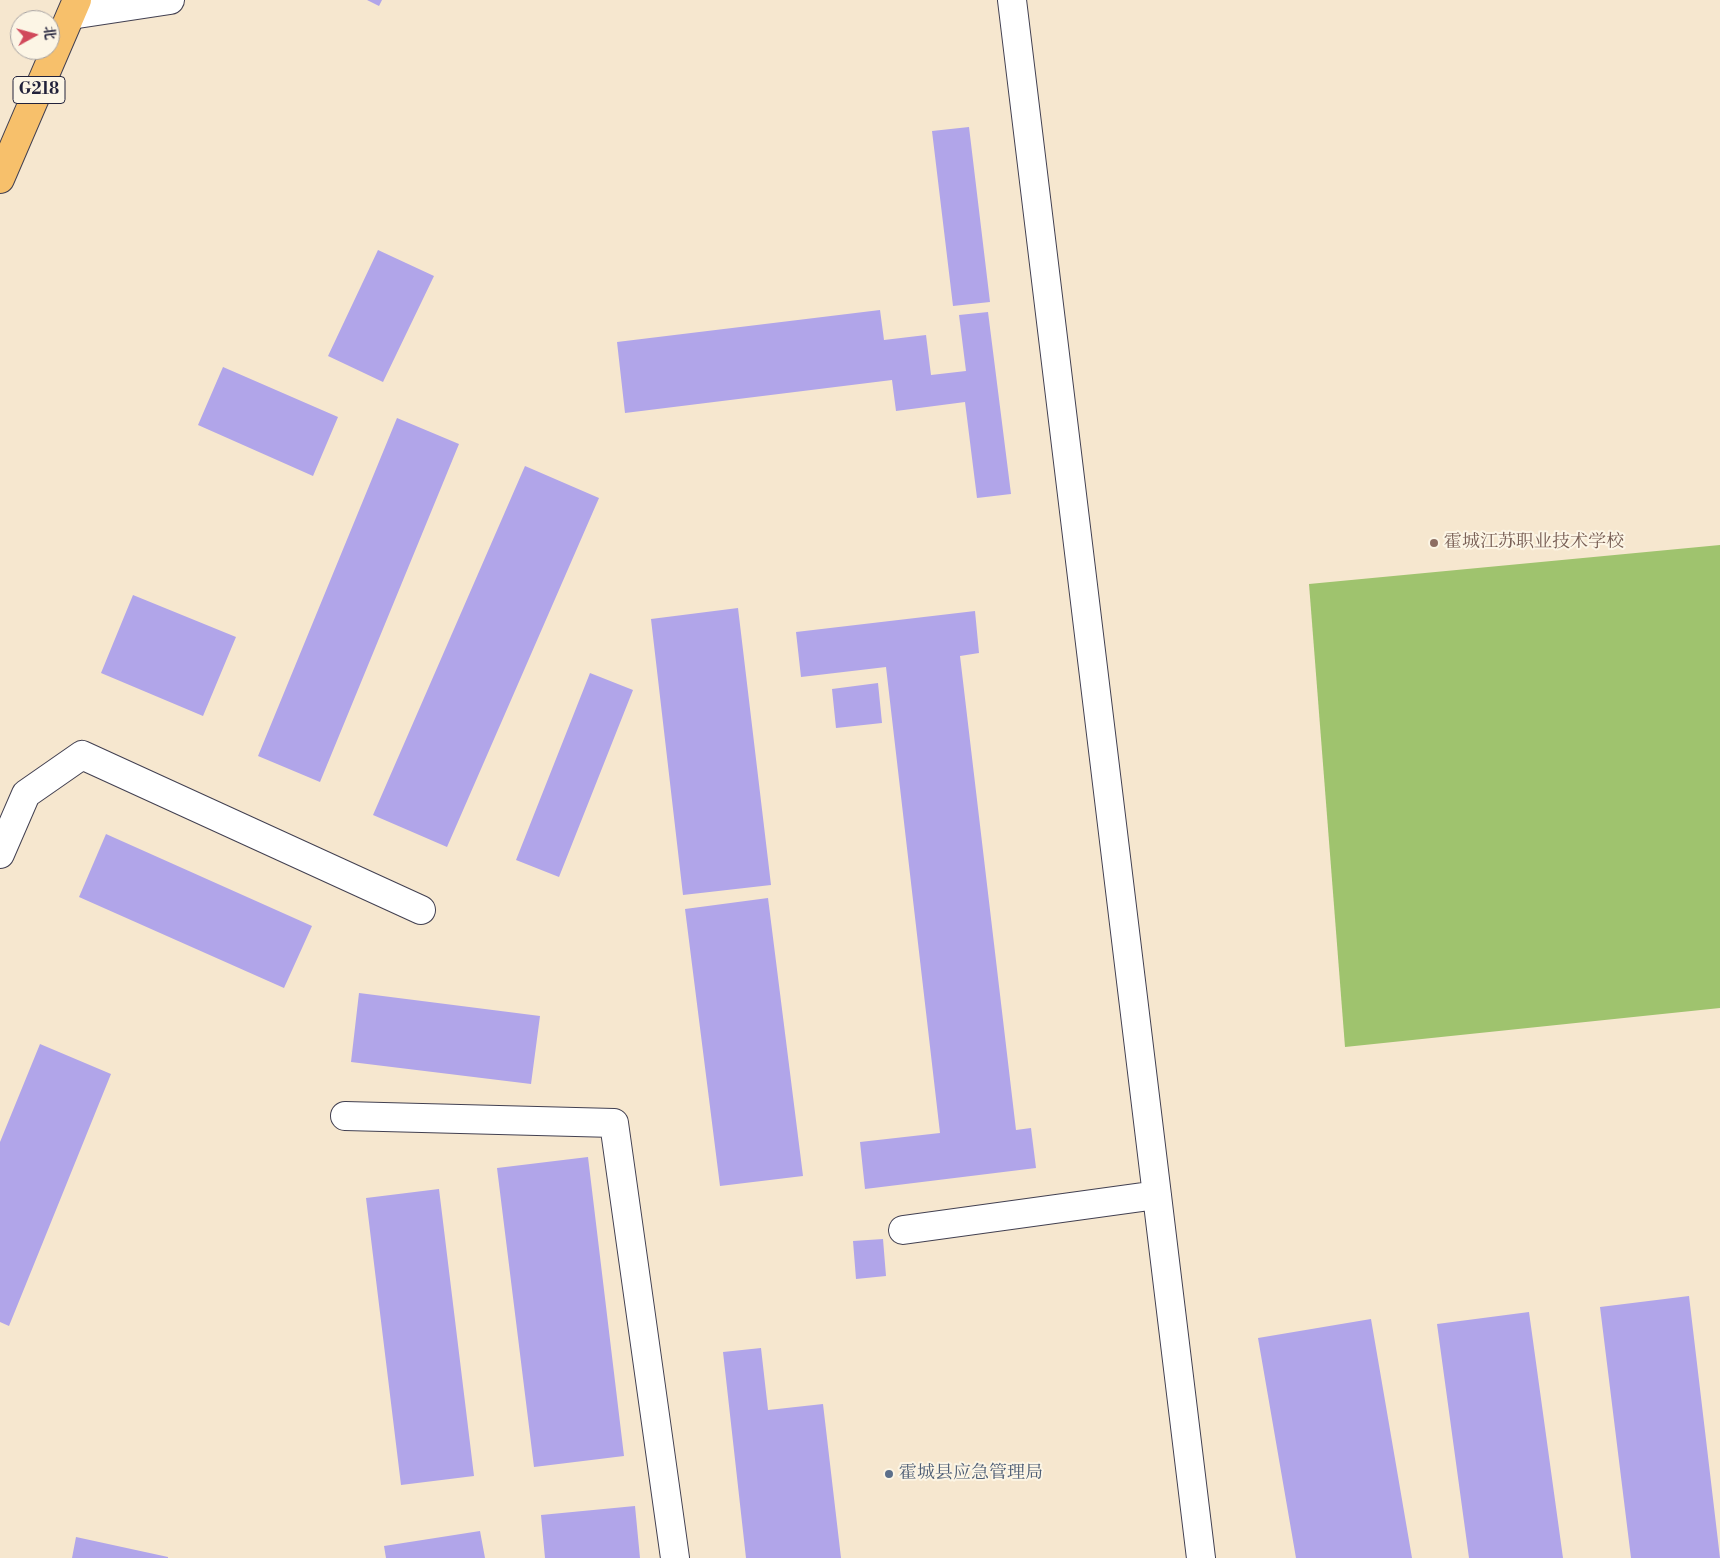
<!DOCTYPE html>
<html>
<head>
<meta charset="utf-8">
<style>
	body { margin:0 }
	#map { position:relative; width:1720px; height:1558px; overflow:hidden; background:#f6e7cf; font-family:"Libre Bodoni","Noto Serif SC",serif }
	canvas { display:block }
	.north { position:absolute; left:10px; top:10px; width:50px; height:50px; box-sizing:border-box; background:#fcf5e5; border:1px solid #a5a1a1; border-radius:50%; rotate:83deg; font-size:14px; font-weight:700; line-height:20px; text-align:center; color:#22223b }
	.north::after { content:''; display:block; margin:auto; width:18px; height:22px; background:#d1495b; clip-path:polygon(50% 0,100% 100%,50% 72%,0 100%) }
</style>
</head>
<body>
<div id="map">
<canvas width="1720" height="1558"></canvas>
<div class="north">北</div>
</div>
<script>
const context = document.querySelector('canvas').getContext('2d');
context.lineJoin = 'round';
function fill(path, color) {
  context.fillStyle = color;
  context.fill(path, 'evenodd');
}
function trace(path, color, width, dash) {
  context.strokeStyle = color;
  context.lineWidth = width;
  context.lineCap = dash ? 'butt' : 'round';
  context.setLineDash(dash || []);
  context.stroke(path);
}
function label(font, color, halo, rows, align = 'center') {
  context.font = font + ' "Libre Bodoni","Noto Serif SC",serif';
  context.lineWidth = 4;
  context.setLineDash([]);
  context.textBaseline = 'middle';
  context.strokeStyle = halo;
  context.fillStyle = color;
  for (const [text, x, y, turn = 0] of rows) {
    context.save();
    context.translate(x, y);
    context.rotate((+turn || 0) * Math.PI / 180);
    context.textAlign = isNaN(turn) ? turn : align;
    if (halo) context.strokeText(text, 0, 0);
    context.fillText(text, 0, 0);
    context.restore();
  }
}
fill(new Path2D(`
	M1720,545V1008L1345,1047L1309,584Z`), '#9fc36e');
fill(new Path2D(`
	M367,0H382L379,6Z
	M969,127L990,302L953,306L932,131Z
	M378,250L434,276L383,382L328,356Z
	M880,310L884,340L926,335L931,375L966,371L959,315L988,312L1011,494L977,498L965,402L896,411L892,380L625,413L617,342Z
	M223,367L338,417L313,476L198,425Z
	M397,418L459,444L320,782L258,756Z
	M525,466L599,498L447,847L373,815Z
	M133,595L236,637L203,716L101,673Z
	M738,608L771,885L683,895L651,619Z
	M975,611L979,653L960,656L1016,1130L1031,1128L1036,1168L865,1189L860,1142L940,1133L886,667L801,677L796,632Z
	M590,673L633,690L559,877L516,860Z
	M878,683L882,723L836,728L832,689Z
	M106,834L312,926L284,988L79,897Z
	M768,898L803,1176L720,1186L685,909Z
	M359,993L540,1016L531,1084L351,1062Z
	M40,1044L111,1074L9,1326L0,1322V1142Z
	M588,1157L624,1456L534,1467L497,1168Z
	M439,1189L474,1476L401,1485L366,1198Z
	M883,1239L886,1276L856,1279L853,1241Z
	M1689,1296L1720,1558H1631L1600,1307Z
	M1529,1312L1563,1558H1469L1437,1324Z
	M1371,1319L1412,1558H1296L1258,1338Z
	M761,1348L768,1410L823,1404L841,1558H746L723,1352Z
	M635,1506L640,1558H545L541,1515Z
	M480,1531L485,1558H386L384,1546Z
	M76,1537L168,1557V1558H72Z`), '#b1a5e9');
const minor = new Path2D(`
	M1012,0L1201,1558
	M71,15L170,0
	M0,854L26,794L82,755L421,910
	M345,1116L614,1123L675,1558
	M903,1230L1157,1195`);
const highway = new Path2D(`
	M0,179L77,0`);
trace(minor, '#424051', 30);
trace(highway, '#424051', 30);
trace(minor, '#fff', 28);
trace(highway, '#f7c06b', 28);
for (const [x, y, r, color] of [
	[1434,543,5,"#8d6e63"],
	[889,1474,5,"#5c6f8a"]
]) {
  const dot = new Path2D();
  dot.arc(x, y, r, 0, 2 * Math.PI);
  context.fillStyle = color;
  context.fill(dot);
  trace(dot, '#fcf5e5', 2);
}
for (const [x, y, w] of [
	[39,90,52]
]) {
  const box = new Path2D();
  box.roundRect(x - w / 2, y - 13.5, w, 27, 4);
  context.fillStyle = '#fcf5e5';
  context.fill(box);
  trace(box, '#22223b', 1);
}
label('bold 16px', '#22223b', null, [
	["G218",39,90]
]);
label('18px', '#785e54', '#fcf5e5', [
	["霍城江苏职业技术学校",1444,543]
], 'left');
label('18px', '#4e5e75', '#fcf5e5', [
	["霍城县应急管理局",899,1474]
], 'left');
</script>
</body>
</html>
